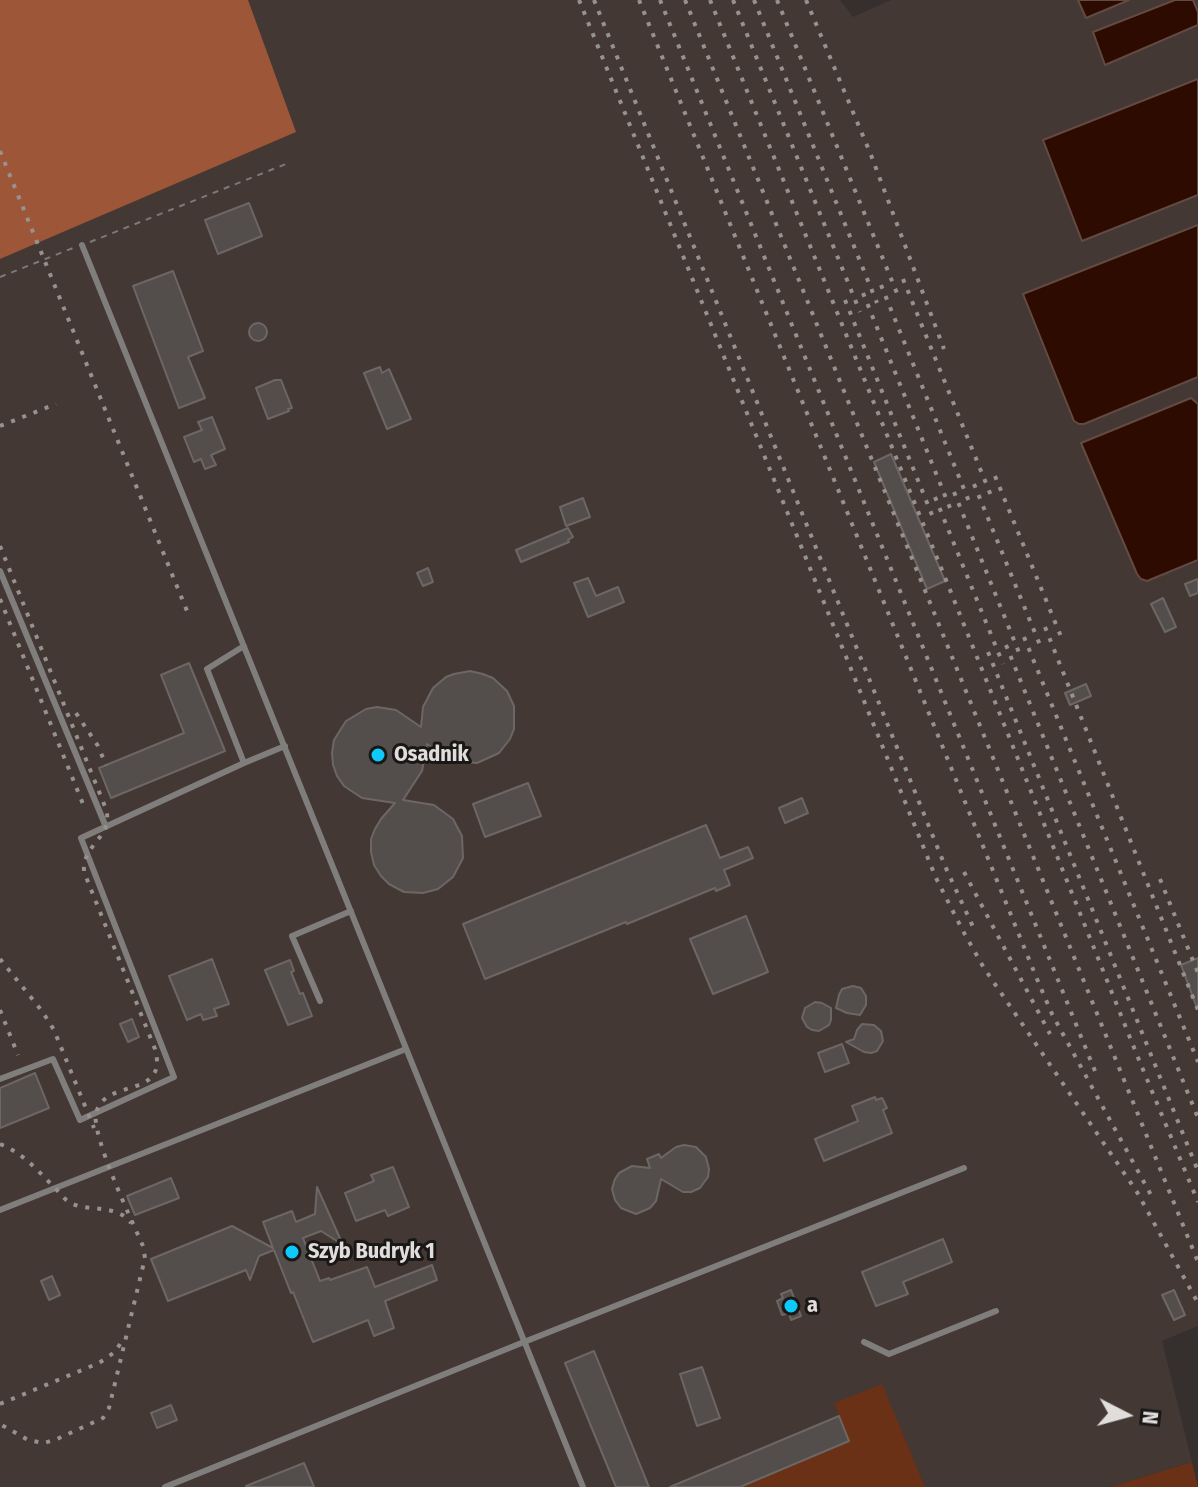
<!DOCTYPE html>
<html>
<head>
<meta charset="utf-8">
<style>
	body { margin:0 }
	#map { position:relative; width:1198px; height:1487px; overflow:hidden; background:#35302e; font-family:"Fira Sans Condensed",sans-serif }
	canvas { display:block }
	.north { position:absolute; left:1086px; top:1375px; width:80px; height:80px; -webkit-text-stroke:6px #1a1817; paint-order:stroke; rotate:96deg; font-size:22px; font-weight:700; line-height:32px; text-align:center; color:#e0dddc }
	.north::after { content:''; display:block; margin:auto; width:28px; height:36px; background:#e0dddc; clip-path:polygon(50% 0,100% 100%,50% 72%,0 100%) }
</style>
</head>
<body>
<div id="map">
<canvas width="1198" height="1487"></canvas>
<div class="north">N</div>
</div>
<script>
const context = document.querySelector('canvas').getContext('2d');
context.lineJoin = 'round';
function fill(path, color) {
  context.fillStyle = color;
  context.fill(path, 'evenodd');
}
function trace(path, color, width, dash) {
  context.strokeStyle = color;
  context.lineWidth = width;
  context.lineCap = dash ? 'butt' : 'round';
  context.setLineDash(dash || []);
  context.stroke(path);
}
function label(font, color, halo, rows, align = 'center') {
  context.font = font + ' "Fira Sans Condensed",sans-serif';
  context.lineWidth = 6;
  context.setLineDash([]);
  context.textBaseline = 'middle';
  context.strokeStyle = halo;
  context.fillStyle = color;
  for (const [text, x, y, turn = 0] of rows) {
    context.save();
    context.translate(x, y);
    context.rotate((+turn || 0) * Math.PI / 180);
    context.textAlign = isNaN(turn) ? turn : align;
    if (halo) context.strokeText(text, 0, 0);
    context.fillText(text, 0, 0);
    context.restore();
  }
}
fill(new Path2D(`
	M0,0H840L853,17L891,0H1198V1326L1162,1341L1192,1462L1110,1487H925L910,1453L849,1441L740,1487H0Z`), '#433833');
fill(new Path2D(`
	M882,1384L925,1487H740L849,1440L834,1403Z
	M1192,1462L1198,1487H1110Z`), '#6a3117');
fill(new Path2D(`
	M0,0H248L296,132L0,259Z`), '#9d5638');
const water = new Path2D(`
	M1078,0H1129L1086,18Z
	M1175,0H1193L1198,12V25L1105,65L1093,32Z
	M1198,79V195L1082,241L1043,140Z
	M1198,225V377L1084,424H1079L1074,421L1023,294Z
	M1191,398L1198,404V560L1147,581L1141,579L1137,574L1081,443Z`);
fill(water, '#2e0b00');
trace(water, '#634a42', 2);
const building = new Path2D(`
	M249,203L262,236L218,254L205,220Z
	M173,271L203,351L188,357L205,398L179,408L133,286Z
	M249 332a9 9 0 1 1 18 0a9 9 0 1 1-18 0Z
	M380,367L382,373L389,369L411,419L387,429L364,373Z
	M275,380H281L292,408L288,409L289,411L268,419L256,388Z
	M212,417L225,449L211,455L216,465L205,469L201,459L194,462L184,437L202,430L198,422Z
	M891,454L945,581L927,589L874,462Z
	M583,498L590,517L566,526L560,507Z
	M568,528L573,537L568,540L569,542L521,562L516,550Z
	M428,568L433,582L423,586L417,573Z
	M588,578L596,596L618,587L624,602L588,617L574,583Z
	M1198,579V593L1190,596L1185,584Z
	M1163,598L1176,627L1165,632L1151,604Z
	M189,663L225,751L111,798L99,768L184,733L161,675Z
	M470,671L483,674L493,678L507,691L514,706V729L510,739L499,753L477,763L454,761L427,744L422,771L403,800L434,805L453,819L462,836L463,858L453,877L438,889L423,893L404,892L389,884L381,876L374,865L371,852V839L375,829L381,819L395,803L362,798L344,786L337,776L333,765L332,753L334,740L346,721L366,709L377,707L396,710L421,727L423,707L433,688L446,677L454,674Z
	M1086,684L1091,696L1070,705L1065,693Z
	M528,783L541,816L485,837L473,804Z
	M802,798L808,813L785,823L779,808Z
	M706,825L720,858L748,847L753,858L724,870L730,885L716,891L715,888L627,924L626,922L485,979L463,924Z
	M746,916L768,972L713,994L690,939Z
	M1198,958V1008H1197L1181,965Z
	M212,959L229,1004L214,1009L217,1016L203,1020L201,1014L187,1020L169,976Z
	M290,960L294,971L291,972L300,994L303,993L312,1016L288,1025L265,970Z
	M853,986L861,988L866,996V1005L860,1015L847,1013L836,1008L839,995L842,989Z
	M815,1002L822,1003L831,1008V1020L829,1025L819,1031L812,1030L807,1027L802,1018L805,1008Z
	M132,1019L139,1037L128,1042L120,1024Z
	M862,1024L874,1025L881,1031L883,1041L877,1051L871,1053L864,1052L846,1042L854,1039L857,1030Z
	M842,1044L849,1063L825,1072L818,1053Z
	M35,1073L49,1108L0,1128V1088Z
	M875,1097L876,1100L882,1098L887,1108L883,1110L892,1133L824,1161L815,1139L858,1121L852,1106Z
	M684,1145L696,1147L706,1157L709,1169L708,1177L700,1188L691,1192H683L661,1179L656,1201L650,1208L636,1214L621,1208L615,1200L612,1189L615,1179L619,1173L632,1166L650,1168L647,1159L659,1154L661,1158L676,1147Z
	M393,1167L409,1207L388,1216L385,1210L356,1221L345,1193L374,1181L371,1175Z
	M171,1178L179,1198L135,1215L127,1196Z
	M317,1187L343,1245L321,1231L303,1238L320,1281L329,1278L330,1280L367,1267L375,1287L432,1265L437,1280L385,1301L394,1328L374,1336L368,1320L313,1342L293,1292L291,1293L274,1250L259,1256L250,1280L246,1270L168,1301L151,1259L232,1226L273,1248L263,1222L292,1211L296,1222L315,1214Z
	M943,1239L952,1262L903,1282L908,1294L876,1306L862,1272Z
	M52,1276L60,1295L49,1300L41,1281Z
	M791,1290L801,1316L791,1320L789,1313L782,1315L777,1301L783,1298L781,1294Z
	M1174,1290L1185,1315L1174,1320L1162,1295Z
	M594,1351L649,1487H616L565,1363Z
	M702,1367L720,1418L697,1426L680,1374Z
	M171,1405L177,1420L157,1428L151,1413Z
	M839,1416L849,1441L740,1487H670Z
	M304,1463L314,1487H246V1486Z`);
fill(building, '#534e4b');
trace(building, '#6c6765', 2);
trace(new Path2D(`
	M90,242L286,164
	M0,277L73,248`), '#7d7977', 2, [6, 6]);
trace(new Path2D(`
	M82,245L583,1487
	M0,571L106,827
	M244,763L207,669L244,646
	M320,1001L292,936L351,911
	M0,1079L53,1059L80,1120L174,1077L81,838L244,763L285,746
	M0,1210L406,1049
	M864,1342L889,1354L996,1311
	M165,1487L524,1342L964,1168`), '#807e7d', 6);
trace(new Path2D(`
	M579,0L936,878L963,931L984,968L1137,1192L1198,1303
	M594,0L945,866L974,929
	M639,0L1037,979L1052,1014L1151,1195
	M660,0L1097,1076
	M685,0L1198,1262
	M710,0L946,580L1139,1060L1198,1202
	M733,0L860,312
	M754,0L877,303
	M777,0L899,298
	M806,0L871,155L944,349
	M0,151L187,611
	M903,279L992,498
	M881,285L970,504
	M863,293L950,508
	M845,300L932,515
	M0,426L56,404
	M995,476L1062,639
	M974,484L1042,650
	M954,492L1020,655
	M935,497L1003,664
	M0,546L106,809C114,838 82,843 84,872L155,1049C169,1100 105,1077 96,1113C91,1135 132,1221 143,1246L145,1258L109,1408L103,1418L57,1439L44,1443L28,1440L0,1424
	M0,599L83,804
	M1045,627L1198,1010
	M1024,637L1198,1062
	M1006,645L1198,1118
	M988,652L1198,1171
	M76,713L98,746L106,765
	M964,872L1050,1034
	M1160,879L1198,973
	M0,959L42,1011L54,1030L94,1128
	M0,1010L18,1055
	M0,1144C23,1153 37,1170 54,1187C60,1193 65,1201 73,1204C93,1212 117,1204 131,1223
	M0,1404L99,1363L115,1352L122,1341`), '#969290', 4, [4, 8]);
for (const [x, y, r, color] of [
	[378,755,8,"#0ecafa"],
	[292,1252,8,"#0ecafa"],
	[791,1306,8,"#0ecafa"]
]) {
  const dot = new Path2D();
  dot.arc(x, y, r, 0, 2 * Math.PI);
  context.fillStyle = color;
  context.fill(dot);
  trace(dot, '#1a1817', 3);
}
label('bold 22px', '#e0dddc', '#1a1817', [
	["Osadnik",394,755],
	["Szyb Budryk 1",308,1252],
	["a",807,1306]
], 'left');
</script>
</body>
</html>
